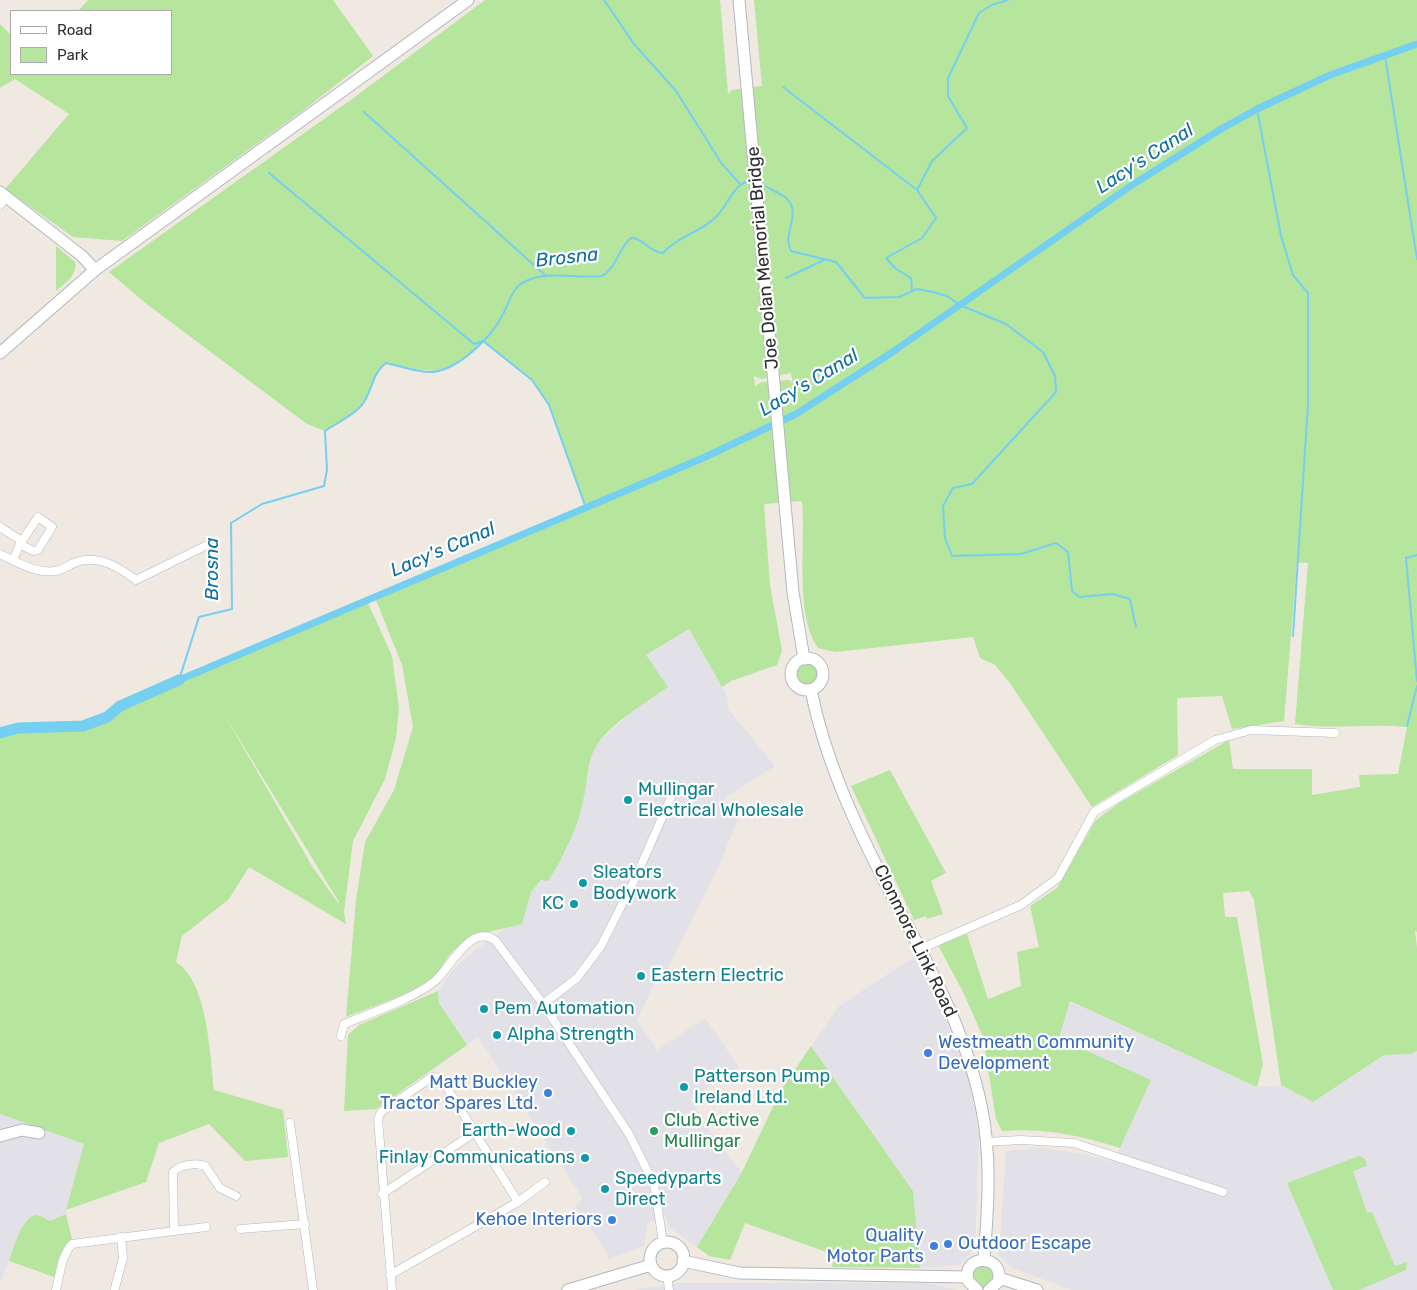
<!DOCTYPE html>
<html>
<head>
<meta charset="utf-8">
<style>
	body { margin:0 }
	#map { position:relative; width:1417px; height:1290px; overflow:hidden; background:#efe9e1; font-family:Rubik,sans-serif }
	canvas { display:block }
	.legend { position:absolute; left:10px; top:10px; width:162px; height:65px; box-sizing:border-box; background:#fff; border:1px solid #ababab; margin:0; padding:6px 9px; list-style:none; font-size:15px; color:#2e2e2e }
	.legend li { display:flex; align-items:center; gap:10px; height:25px }
	.legend b { width:25px; border:1px solid #ababab }
</style>
</head>
<body>
<div id="map">
<canvas width="1417" height="1290"></canvas>
<ul class="legend">
<li><b style="height:6px;background:#fff"></b>Road</li>
<li><b style="height:14px;background:#b6e59e"></b>Park</li>
</ul>
</div>
<script>
const context = document.querySelector('canvas').getContext('2d');
context.lineJoin = 'round';
function fill(path, color) {
  context.fillStyle = color;
  context.fill(path, 'evenodd');
}
function trace(path, color, width, dash) {
  context.strokeStyle = color;
  context.lineWidth = width;
  context.lineCap = dash ? 'butt' : 'round';
  context.setLineDash(dash || []);
  context.stroke(path);
}
function label(font, color, halo, rows, align = 'center') {
  context.font = font + ' Rubik,sans-serif';
  context.lineWidth = 4.5;
  context.setLineDash([]);
  context.textBaseline = 'middle';
  context.strokeStyle = halo;
  context.fillStyle = color;
  for (const [text, x, y, turn = 0] of rows) {
    context.save();
    context.translate(x, y);
    context.rotate((+turn || 0) * Math.PI / 180);
    context.textAlign = isNaN(turn) ? turn : align;
    if (halo) context.strokeText(text, 0, 0);
    context.fillText(text, 0, 0);
    context.restore();
  }
}
fill(new Path2D(`
	M689,629L727,696L729,710L775,766L729,795L723,801L742,810L720,863L666,972L661,970L637,1020L657,1050L705,1018L739,1067L690,1099L721,1148L742,1172L697,1247L670,1228L665,1215L648,1223L644,1246L608,1259L606,1251L575,1206L583,1199L478,1037L467,1045L439,1002L438,991L456,966L474,951L504,929L522,924L531,892L565,855L584,798L591,758L596,744L634,710L668,687L645,656Z
	M914,957L945,1017L969,1080L979,1136L975,1248L960,1265L920,1268L913,1191L811,1046L839,1006Z
	M1069,1001L1257,1087L1281,1085L1313,1102L1384,1055L1411,1054L1417,1051V1290H1072L1012,1268L999,1255L1006,1151L1040,1148L1079,1153L1114,1162L1150,1080L1059,1038Z
	M0,1114L84,1144L66,1214L50,1221L38,1215L30,1217L24,1223L0,1283Z
	M677,1283H925L959,1290H634Z`), '#e3e1e8');
fill(new Path2D(`
	M88,0H333L373,56L301,112L122,241L73,237L5,189L69,114L15,79L0,88V24L11,35V74H171V11H78Z
	M485,0H720L728,94L732,90L762,86L754,0H1417V932L1415,931L1417,948V1051L1411,1054L1384,1055L1313,1102L1281,1085L1254,900L1249,891L1223,893L1225,917H1237L1263,1064L1257,1087L1070,1001L1059,1038L1151,1080L1120,1148C1077,1135 1047,1128 1002,1131L996,1119L983,1037L963,992L938,945L967,934L988,999L1021,986L1017,952L1039,947L1030,906L1057,888L1096,820L1119,803L1229,740L1233,769H1312V795L1360,787L1359,775L1398,774L1407,727C1370,723 1331,730 1295,724L1308,563L1297,562L1284,721L1232,729L1222,696L1177,698L1178,755L1092,807L1010,683L995,665L980,658L973,637L835,652L818,648C794,614 806,542 802,501L764,504L770,585L782,651L777,665L731,681L722,687L689,629L646,655L668,687C648,701 610,724 597,745C587,760 588,779 584,797C578,827 565,855 548,881L541,880L531,892L522,924C493,932 471,931 449,955C444,962 440,971 433,977C408,996 375,1005 346,1017L356,900L365,842L394,790L413,727L402,665L376,600L585,508L549,405L532,380L483,341C445,379 435,373 386,363C371,374 373,392 361,406C352,415 337,423 325,431L307,424L148,305L109,272L352,99ZM1373,61L1289,95L1330,75ZM791,373L793,384L790,380L761,382L755,387L754,376L761,379Z
	M56,246L75,262C77,276 66,282 56,291Z
	M368,603L392,656L399,708L396,738L385,779L353,841L344,912L346,924L249,867L229,899L182,936L176,962C208,982 210,1055 214,1090L283,1110L288,1157L245,1161L209,1124L159,1143L146,1182L66,1210L84,1144L0,1114V733L18,728L83,726L107,717L120,706L179,680ZM222,711L339,902L338,903L312,866Z
	M797 674a11 11 0 1 1 22 0a11 11 0 1 1-22 0Z
	M890,770L946,873L931,881L943,914L927,919L926,916L914,920L851,786Z
	M438,991L439,1003L467,1045L376,1109L344,1111L348,1035L359,1025Z
	M811,1046L913,1191L920,1268L832,1267L835,1255L745,1223L730,1260L709,1256L697,1247L742,1172L781,1090Z
	M1359,1156L1365,1159L1367,1166L1353,1171L1367,1213L1372,1212L1395,1266L1407,1262L1406,1270L1359,1290H1333L1287,1183Z
	M66,1214L72,1240L59,1257L54,1277L9,1261C13,1250 22,1216 36,1215C40,1215 46,1219 50,1221Z
	M988,1264L996,1276L987,1287C976,1288 969,1279 973,1269Z`), '#b6e59e');
trace(new Path2D(`
	M604,0L634,44L676,91L722,164L740,184
	M1385,56L1417,259
	M783,87L917,190
	M1257,109L1281,236L1293,275L1308,293V404L1293,636
	M364,112L546,276
	M269,173L474,344L483,341L532,380L549,405L586,508
	M760,183C768,188 777,192 785,197C804,213 781,233 791,251L836,262L865,298L899,297L917,289L933,292L947,296L960,305L1006,324L1043,352L1055,376L1056,392L972,484L953,488L943,506L945,538L952,556L1021,554L1056,543L1068,552L1072,591L1079,597L1113,594L1130,599L1136,627
	M786,278L824,260
	M912,291L911,278L896,269L886,258L922,238L936,218L917,190L932,161L967,128L948,96V78L979,13L992,5L1008,0
	M1417,555L1406,558L1417,681
	M179,680L199,617L232,609L231,523L262,504L324,486L327,470L325,431C337,423 352,416 361,406C373,392 371,374 386,363C399,366 414,371 427,372C455,374 492,337 503,314C510,301 512,287 526,281C550,270 577,279 602,276C617,268 618,248 631,238C644,238 650,253 663,253C678,236 702,232 717,216C727,206 735,181 751,181
	M1407,726L1417,686`), '#75cff0', 2);
trace(new Path2D(`
	M179,680L703,458L796,414L891,353L1132,185L1221,129L1257,109L1330,75L1417,44`), '#75cff0', 7);
trace(new Path2D(`
	M0,733L18,728L83,726L107,717L120,706L179,680`), '#75cff0', 11);
const street = new Path2D(`
	M0,205L6,197
	M0,527L22,541L38,517L52,527L38,550L33,551L20,544L13,560
	M0,554C16,562 37,574 55,571C64,570 71,563 80,561C101,556 120,568 136,580L205,546
	M920,949L1021,905L1058,878L1094,812L1215,740L1251,730L1335,733
	M543,1004L577,978L601,946L635,879L672,795
	M341,1036L344,1024C368,1014 420,996 437,979C452,965 470,924 495,940L543,1004L629,1134L654,1184L663,1242
	M290,1123L313,1290
	M986,1142L1021,1140L1074,1143L1223,1192
	M382,1194L474,1133
	M518,1202L545,1182
	M240,1229L305,1224
	M174,1230L173,1172C180,1165 196,1162 205,1166L220,1188L236,1196
	M390,1275L518,1202L441,1078L432,1077L381,1112L378,1119L392,1290
	M667,1275L669,1290
	M115,1288L123,1258L121,1237
	M56,1290C60,1275 61,1256 72,1244L206,1227`);
const secondary = new Path2D(`
	M739,0L793,592L804,659
	M0,192L82,256L95,270
	M0,353L95,270L468,0
	M791 674a16 16 0 1 1 32 0a16 16 0 1 1-32 0Z
	M811,690C825,760 856,827 889,890C925,959 965,1027 981,1105C992,1155 988,1209 984,1259
	M0,1136L22,1130L39,1133
	M650 1259a17 17 0 1 1 34 0a17 17 0 1 1-34 0Z
	M683,1261L739,1273L967,1277
	M999,1278L1037,1290
	M568,1290L651,1265
	M977,1290L968,1281C961,1253 1006,1254 998,1282L989,1290`);
trace(street, '#b4b7c1', 9);
trace(secondary, '#b4b7c1', 13);
trace(street, '#fff', 8);
trace(secondary, '#fff', 11);
for (const [x, y, r, color] of [
	[628,800,5,"#0f9aa8"],
	[583,883,5,"#0f9aa8"],
	[574,904,5,"#0f9aa8"],
	[641,976,5,"#0f9aa8"],
	[484,1009,5,"#0f9aa8"],
	[497,1035,5,"#0f9aa8"],
	[928,1053,5,"#3f7fe0"],
	[684,1087,5,"#0f9aa8"],
	[548,1093,5,"#3f7fe0"],
	[571,1131,5,"#0f9aa8"],
	[654,1131,5,"#2e9e5b"],
	[585,1158,5,"#0f9aa8"],
	[605,1189,5,"#0f9aa8"],
	[612,1220,5,"#3f7fe0"],
	[948,1244,5,"#3f7fe0"],
	[934,1246,5,"#3f7fe0"]
]) {
  const dot = new Path2D();
  dot.arc(x, y, r, 0, 2 * Math.PI);
  context.fillStyle = color;
  context.fill(dot);
  trace(dot, '#fff', 2);
}
label('18px', '#2e2e2e', '#fff', [
	["Joe Dolan Memorial Bridge",763,258,-95],
	["Clonmore Link Road",915,941,64]
]);
label('18px', '#0d838f', '#fff', [
	["Mullingar",638,790],
	["Electrical Wholesale",638,811],
	["Sleators",593,873],
	["Bodywork",593,894],
	["KC",564,904,"right"],
	["Eastern Electric",651,976],
	["Pem Automation",494,1009],
	["Alpha Strength",507,1035],
	["Patterson Pump",694,1077],
	["Ireland Ltd.",694,1098],
	["Earth-Wood",561,1131,"right"],
	["Finlay Communications",575,1158,"right"],
	["Speedyparts",615,1179],
	["Direct",615,1200]
], 'left');
label('18px', '#366cbe', '#fff', [
	["Westmeath Community",938,1043,"left"],
	["Development",938,1064,"left"],
	["Matt Buckley",538,1083],
	["Tractor Spares Ltd.",538,1104],
	["Kehoe Interiors",602,1220],
	["Quality",924,1236],
	["Motor Parts",924,1257],
	["Outdoor Escape",958,1244,"left"]
], 'right');
label('18px', '#27864d', '#fff', [
	["Club Active",664,1121],
	["Mullingar",664,1142]
], 'left');
label('italic 19px', '#0d6fa3', '#fff', [
	["Lacy's Canal",1145,159,-33],
	["Brosna",567,258,-6],
	["Lacy's Canal",809,383,-31],
	["Lacy's Canal",443,550,-23],
	["Brosna",213,569,-90]
]);
</script>
</body>
</html>
